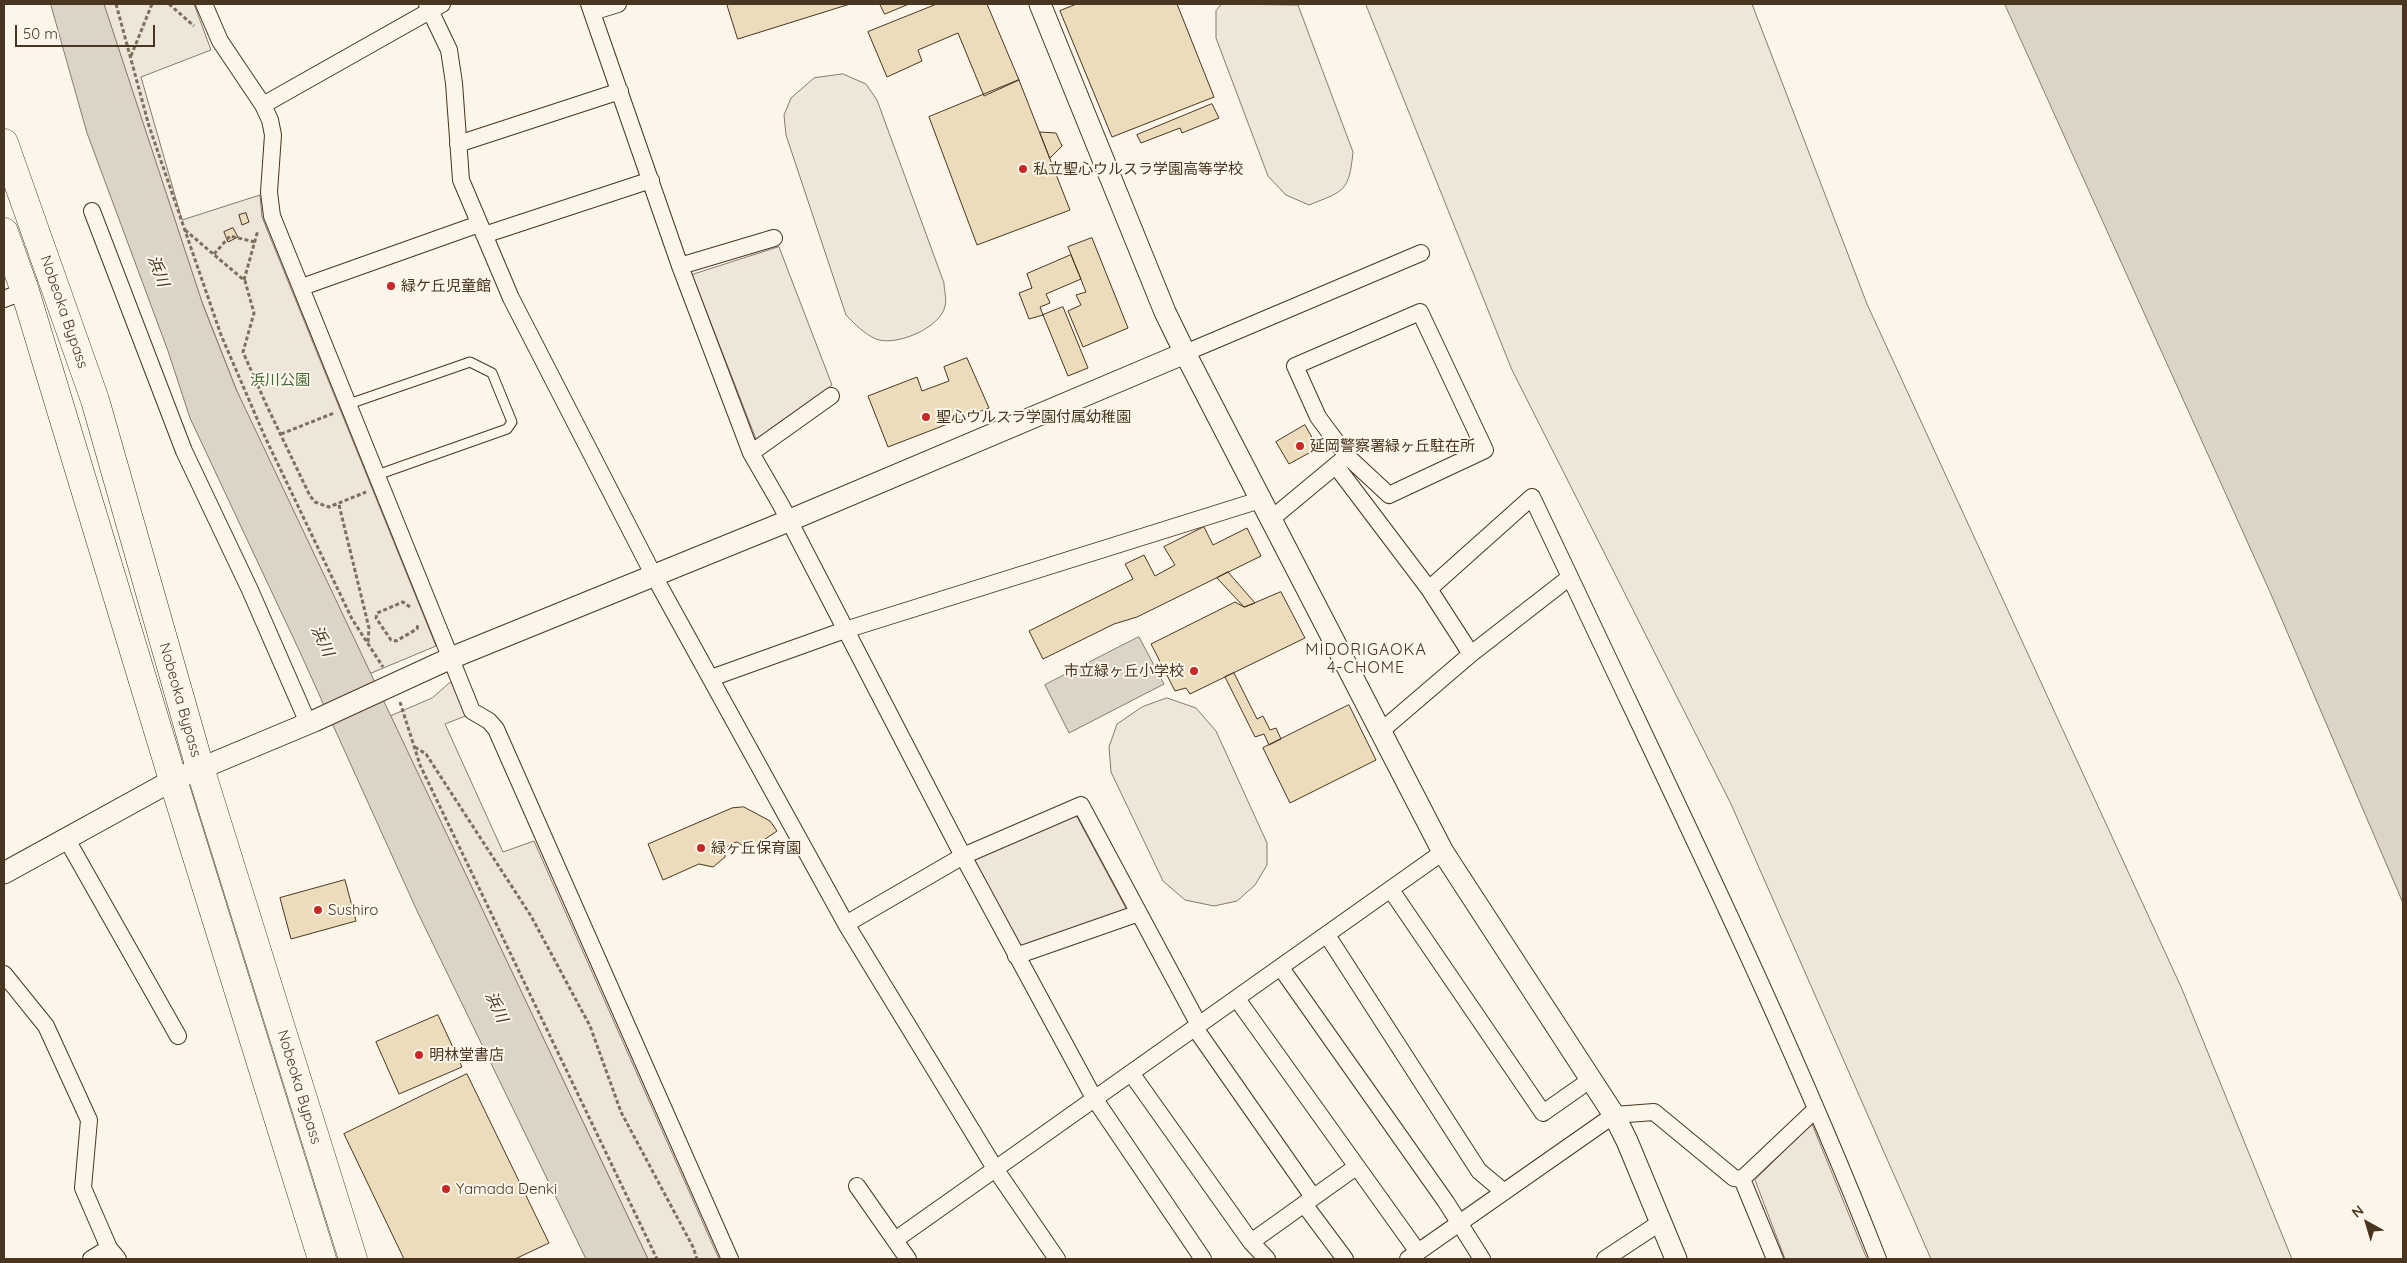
<!DOCTYPE html>
<html>
<head>
<meta charset="utf-8">
<style>
	body { margin:0 }
	#map { position:relative; width:2407px; height:1263px; overflow:hidden; background:#fbf6e9; font-family:Quicksand,sans-serif }
	canvas { display:block }
	.frame { position:absolute; inset:0; border:5px solid #4a3520; pointer-events:none }
	.north { position:absolute; left:2342px; top:1198px; width:50px; height:50px; -webkit-text-stroke:4px #fbf6e9; paint-order:stroke; rotate:321deg; font-size:14px; font-weight:700; line-height:20px; text-align:center; color:#4a3520 }
	.north::after { content:''; display:block; margin:auto; width:18px; height:22px; background:#4a3520; clip-path:polygon(50% 0,100% 100%,50% 72%,0 100%) }
	.scale { position:absolute; left:15px; top:25px; width:140px; height:22px; box-sizing:border-box; border:2px solid #4a3520; border-top:0; padding-left:6px; font-size:15px; line-height:18px; white-space:nowrap; color:#4a3520; -webkit-text-stroke:4px #fbf6e9; paint-order:stroke }
</style>
</head>
<body>
<div id="map">
<canvas width="2407" height="1263"></canvas>
<div class="frame"></div>
<div class="north">N</div>
<div class="scale">50 m</div>
</div>
<script>
const context = document.querySelector('canvas').getContext('2d');
context.lineJoin = 'round';
function fill(path, color) {
  context.fillStyle = color;
  context.fill(path, 'evenodd');
}
function trace(path, color, width, dash) {
  context.strokeStyle = color;
  context.lineWidth = width;
  context.lineCap = dash ? 'butt' : 'round';
  context.setLineDash(dash || []);
  context.stroke(path);
}
function label(font, color, halo, rows, align = 'center') {
  context.font = font + ' Quicksand,"Noto Sans JP",sans-serif';
  context.lineWidth = 4;
  context.setLineDash([]);
  context.textBaseline = 'middle';
  context.strokeStyle = halo;
  context.fillStyle = color;
  for (const [text, x, y, turn = 0] of rows) {
    context.save();
    context.translate(x, y);
    context.rotate((+turn || 0) * Math.PI / 180);
    context.textAlign = isNaN(turn) ? turn : align;
    if (halo) context.strokeText(text, 0, 0);
    context.fillText(text, 0, 0);
    context.restore();
  }
}
const green = new Path2D(`
	M104,4H194L211,50L141,77L182,220L260,195L262,217L436,646L369,674L240,399L200,297Z
	M1222,4L1298,5L1353,152C1349,192 1344,191 1309,205L1286,195L1268,176L1216,38V11Z
	M1366,4H1752L1867,304L2182,989L2292,1259H1931L1731,804L1512,370Z
	M843,74L866,84L877,100L944,283C944,290 947,299 945,306C941,328 895,347 876,339C864,334 855,324 846,315L786,135L784,115L791,98L814,78Z
	M779,247L832,385L756,439L692,275Z
	M451,682L468,715L445,724L503,852L534,841L719,1259H648L390,716L432,698Z
	M1167,698L1196,708L1216,731L1267,843V865L1255,885L1237,901L1214,906L1185,900L1163,881L1111,772L1109,747L1117,724L1142,707Z
	M1076,815L1128,912L1019,950L972,861Z
	M1812,1124L1867,1259H1785L1755,1180Z`);
fill(green, '#ede6d9');
trace(green, '#887966', 1);
const water = new Path2D(`
	M51,4H104L203,305L236,389L648,1259H586L418,913L299,650L190,418L168,351L87,133Z
	M2005,4H2403V903L2270,592Z
	M1139,637L1164,684L1069,733L1045,685Z`);
fill(water, '#dcd4c6');
trace(water, '#887966', 1);
const building = new Path2D(`
	M727,4H850L738,39Z
	M880,4H909L885,14Z
	M937,4H987L1019,80L984,96L958,33L918,50L922,61L887,77L868,32Z
	M1077,4H1177L1214,97L1112,137L1060,11Z
	M1019,80L1070,210L977,245L929,117Z
	M1212,104L1219,118L1182,133L1180,128L1141,143L1137,135Z
	M1040,132L1056,133L1062,146L1050,158Z
	M246,213L249,222L242,225L239,215Z
	M233,228L238,237L228,242L224,232Z
	M1092,238L1128,328L1083,347L1068,311L1081,305L1076,295L1086,292L1068,247Z
	M1071,255L1081,279L1046,294L1050,303L1040,307L1043,315L1029,319L1019,293L1032,288L1027,274Z
	M1063,307L1088,368L1068,376L1043,315Z
	M967,358L989,408L888,447L868,396L917,377L922,391L949,381L944,367Z
	M1305,425L1318,448L1289,464L1276,442Z
	M1204,527L1213,545L1247,528L1261,556L1137,617L1114,624L1043,659L1029,631L1133,579L1125,564L1144,555L1155,576L1175,565L1164,547Z
	M1228,572L1255,603L1244,607L1217,578Z
	M1281,592L1305,638L1190,694L1186,688L1175,691L1151,644L1235,602L1244,607Z
	M1234,673L1257,719L1263,716L1270,730L1276,728L1281,739L1269,745L1264,734L1255,737L1225,677Z
	M1349,705L1376,760L1290,803L1263,748Z
	M744,807L770,821L777,831L749,850L737,842L730,844L725,849V857L713,867L699,864L663,880L648,844L732,808Z
	M345,880L356,921L291,939L280,898Z
	M438,1015L462,1067L399,1094L376,1042Z
	M467,1074L549,1243L515,1259H404L344,1134Z`);
fill(building, '#ecdcbc');
trace(building, '#4a3520', 1);
const service = new Path2D(`
	M349,404L470,362L492,373L512,422L507,429L377,475`);
const minor = new Path2D(`
	M204,4L220,41L263,105L270,120L273,135L269,192L272,216L472,711L489,721L496,729L730,1259
	M427,4L449,50L454,83L461,180L511,298L654,576L846,924L996,1170L1057,1259
	M589,4L680,266L751,453L781,505L963,856L1094,1098L1203,1259
	M592,12L618,4
	M263,105L442,4
	M458,144L620,91
	M92,211L184,451L250,590L308,723
	M484,235L651,180
	M680,266L774,238
	M302,287L479,224
	M4,299L25,291
	M1185,353L1421,253
	M751,453L831,396
	M1336,466L1429,589L1471,654
	M1270,520L1347,456L1318,417L1295,366L1420,312L1485,450L1389,495L1347,456
	M1429,589L1532,497L1570,577
	M711,678L845,630L1260,500
	M1381,731L1471,654L1570,577C1676,803 1787,1027 1878,1259
	M66,838L178,1036
	M1391,890L1543,1113L1590,1080
	M846,924L963,856L1081,805L1199,1025
	M1327,935L1479,1171L1504,1192
	M1016,956L1139,913
	M1281,968L1446,1202L1482,1259
	M4,974L46,1026L89,1120L83,1188L109,1248L118,1259
	M1237,999L1418,1252
	M1195,1028L1313,1197
	M1131,1073L1251,1242L1267,1259
	M857,1186L908,1259
	M1304,1204L1345,1259
	M895,1240L1443,852
	M1251,1242L1356,1167
	M91,1259L109,1248
	M1408,1259L1614,1115L1654,1112L1734,1178L1742,1179
	M1605,1259L1661,1222
	M1775,1259L1742,1179L1816,1109`);
const tertiary = new Path2D(`
	M1040,4L1165,312L1185,353L1443,852L1614,1115L1627,1141L1676,1259
	M4,873L173,780L314,721L451,658L788,521L1185,353`);
const trunk = new Path2D(`
	M4,143L95,400L200,768L353,1259
	M4,232L25,291L173,780L322,1259`);
trace(service, '#4a3520', 11);
trace(minor, '#4a3520', 18);
trace(tertiary, '#4a3520', 23);
trace(trunk, '#4a3520', 29);
trace(new Path2D(`
	M116,4L149,126L221,335L265,437L352,619L383,667
	M169,4L194,26
	M131,56L152,4
	M185,230L245,281L254,313L243,352L266,404L310,496L315,502L329,507L366,492
	M214,254L230,236L255,242
	M244,280L258,230
	M281,434L334,413
	M339,505L369,628L368,643
	M410,607L403,602L377,613L376,618L391,640L396,641L417,629L418,624
	M400,702L420,765L657,1259
	M415,747L426,754L531,916L590,1026L621,1112L693,1247L697,1259`), '#7f6f5c', 3, [4, 2.5]);
trace(service, '#fbf6e9', 9);
trace(minor, '#fbf6e9', 16);
trace(tertiary, '#fbf6e9', 21);
trace(trunk, '#fbf6e9', 28);
for (const [x, y, r, color] of [
	[1023,169,5,"#c62828"],
	[391,286,5,"#c62828"],
	[926,417,5,"#c62828"],
	[1300,446,5,"#c62828"],
	[1194,671,5,"#c62828"],
	[701,848,5,"#c62828"],
	[318,910,5,"#c62828"],
	[419,1055,5,"#c62828"],
	[446,1189,5,"#c62828"]
]) {
  const dot = new Path2D();
  dot.arc(x, y, r, 0, 2 * Math.PI);
  context.fillStyle = color;
  context.fill(dot);
  trace(dot, '#fbf6e9', 2);
}
label('15px', '#4a3520', '#fbf6e9', [
	["私立聖心ウルスラ学園高等学校",1033,169],
	["緑ケ丘児童館",401,286],
	["聖心ウルスラ学園付属幼稚園",936,417],
	["延岡警察署緑ヶ丘駐在所",1310,446],
	["市立緑ヶ丘小学校",1184,671,"right"],
	["緑ヶ丘保育園",711,848],
	["Sushiro",328,910],
	["明林堂書店",429,1055],
	["Yamada Denki",456,1189]
], 'left');
label('15px', '#4a3520', '#fbf6e9', [
	["Nobeoka Bypass",64,312,71],
	["Nobeoka Bypass",180,700,74],
	["Nobeoka Bypass",299,1087,73]
]);
label('15px', '#436837', '#fbf6e9', [
	["浜川公園",280,380]
]);
label('italic 16px', '#4a3520', '#fbf6e9', [
	["浜川",158,271,69],
	["浜川",322,641,65],
	["浜川",496,1007,65]
]);
context.letterSpacing = '1px';
label('16px', '#4a3520', '#fbf6e9', [
	["MIDORIGAOKA",1366,650],
	["4-CHOME",1366,668]
]);
context.letterSpacing = '0px';
</script>
</body>
</html>
